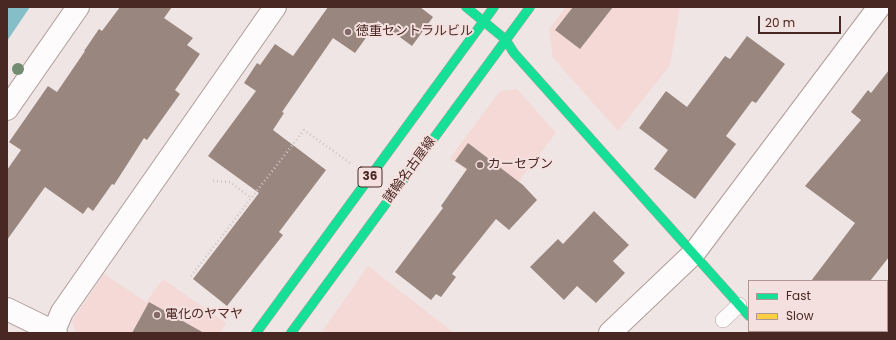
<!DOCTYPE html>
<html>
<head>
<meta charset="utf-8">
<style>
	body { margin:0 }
	#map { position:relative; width:896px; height:340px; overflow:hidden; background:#efe5e4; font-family:Poppins,sans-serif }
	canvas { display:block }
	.frame { position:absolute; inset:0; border:8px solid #492723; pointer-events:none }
	.legend { position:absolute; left:748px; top:280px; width:140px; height:52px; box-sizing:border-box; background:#f4e1df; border:1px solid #b09794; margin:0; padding:5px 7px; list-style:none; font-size:12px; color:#492723 }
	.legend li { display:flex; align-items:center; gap:8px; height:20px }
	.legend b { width:20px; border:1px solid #b09794 }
	.scale { position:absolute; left:758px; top:16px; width:83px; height:18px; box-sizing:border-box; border:2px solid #492723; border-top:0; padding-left:5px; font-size:12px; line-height:14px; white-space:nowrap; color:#492723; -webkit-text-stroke:3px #f4e1df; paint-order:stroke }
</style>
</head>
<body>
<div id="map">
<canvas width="896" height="340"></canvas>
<div class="frame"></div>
<ul class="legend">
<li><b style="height:5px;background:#16e098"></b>Fast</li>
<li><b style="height:5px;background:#ffcf43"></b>Slow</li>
</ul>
<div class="scale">20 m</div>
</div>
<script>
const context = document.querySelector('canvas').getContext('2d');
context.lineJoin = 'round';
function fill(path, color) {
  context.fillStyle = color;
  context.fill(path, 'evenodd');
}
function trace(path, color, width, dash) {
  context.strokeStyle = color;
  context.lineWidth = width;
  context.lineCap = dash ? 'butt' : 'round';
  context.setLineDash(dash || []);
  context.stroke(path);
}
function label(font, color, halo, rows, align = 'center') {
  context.font = font + ' Poppins,"Noto Sans JP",sans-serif';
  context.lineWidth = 4;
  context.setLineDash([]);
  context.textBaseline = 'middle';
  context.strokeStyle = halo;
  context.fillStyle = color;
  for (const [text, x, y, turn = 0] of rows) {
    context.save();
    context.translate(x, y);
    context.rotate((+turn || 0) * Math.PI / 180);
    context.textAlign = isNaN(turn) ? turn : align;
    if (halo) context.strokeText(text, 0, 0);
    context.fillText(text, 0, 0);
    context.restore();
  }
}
fill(new Path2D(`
	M566,7H680L670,65L618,131L553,58L549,29Z
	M517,89L556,133L505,199L450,158L500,91Z
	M368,266L454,333H321Z
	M104,274L146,302L163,279L226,323L220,333H76L72,321Z`), '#f4d9d6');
fill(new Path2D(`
	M7,7H30L7,41Z`), '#85bec6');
fill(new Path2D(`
	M120,7H172L164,18L193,38L187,45L200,54L175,90L180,94L147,140L144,138L114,185L112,184L93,211L88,207L83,214L45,187L7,240V170L21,150L9,142L48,86L57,92L85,51H84L99,29L102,31Z
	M328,7H420L433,17L412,46L378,21L355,53L333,38L282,112L284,113L273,130L326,170L279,232L283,235L227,306L193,279L259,193L208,156L256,91L244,83L257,63L260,65L275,44L293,56Z
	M573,7H613L580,49L555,30Z
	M747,36L785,64L756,103L752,101L726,136L736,144L695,199L654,169L668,150L639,128L666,91L687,107L725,56L730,59Z
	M889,70V257L870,281H811L855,223L805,186L861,120L851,112L868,90L871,93Z
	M468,143L523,185L537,200L509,230L496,219L452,274L456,277L441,297L436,294L431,300L395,272L443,208L441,206L467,169L455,161Z
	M594,211L629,245L613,261L625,273L596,303L577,286L564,300L530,267L558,239L563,244Z
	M149,302L204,333H132Z`), '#99877f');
const lane = new Path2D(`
	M723,320L739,305`);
const street = new Path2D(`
	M7,109L78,7
	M7,309L56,333
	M887,313L889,311
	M53,333L62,312L275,7
	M610,333L694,253L879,7
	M872,333L873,331`);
const fast = new Path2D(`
	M466,7L505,39L514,53L749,316
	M256,333L494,7
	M291,333L530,7`);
const slow = new Path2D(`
	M762,331L763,333`);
trace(lane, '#af9c9a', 16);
trace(street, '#af9c9a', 24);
trace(fast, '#af9c9a', 10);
trace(slow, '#af9c9a', 10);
trace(new Path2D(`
	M213,181L230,182L251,198
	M191,276L304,130L350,163`), '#cdc4c4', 2.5, [1, 3]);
trace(lane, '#fdfbfb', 15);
trace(street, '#fdfbfb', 22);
trace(fast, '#16e098', 9);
trace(slow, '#ffcf43', 9);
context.fillStyle = '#728c73';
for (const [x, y] of [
	[18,69]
]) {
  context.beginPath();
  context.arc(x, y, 6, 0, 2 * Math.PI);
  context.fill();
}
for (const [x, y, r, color] of [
	[348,32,4,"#836a67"],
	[480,165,4,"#836a67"],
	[157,315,4,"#836a67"]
]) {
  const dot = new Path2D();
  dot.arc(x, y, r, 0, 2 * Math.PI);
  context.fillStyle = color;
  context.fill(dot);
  trace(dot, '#f4e1df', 1.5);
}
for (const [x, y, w] of [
	[370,177,24]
]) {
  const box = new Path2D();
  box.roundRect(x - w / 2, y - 10, w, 20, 3);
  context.fillStyle = '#f4e1df';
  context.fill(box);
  trace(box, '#492723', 1);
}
label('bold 12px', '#492723', null, [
	["36",370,177]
]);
label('13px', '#492723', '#f4e1df', [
	["徳重セントラルビル",356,32],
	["カーセブン",488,165],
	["電化のヤマヤ",165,315]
], 'left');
label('13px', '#492723', '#f4e1df', [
	["諸輪名古屋線",410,170,-54]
]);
</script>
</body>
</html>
